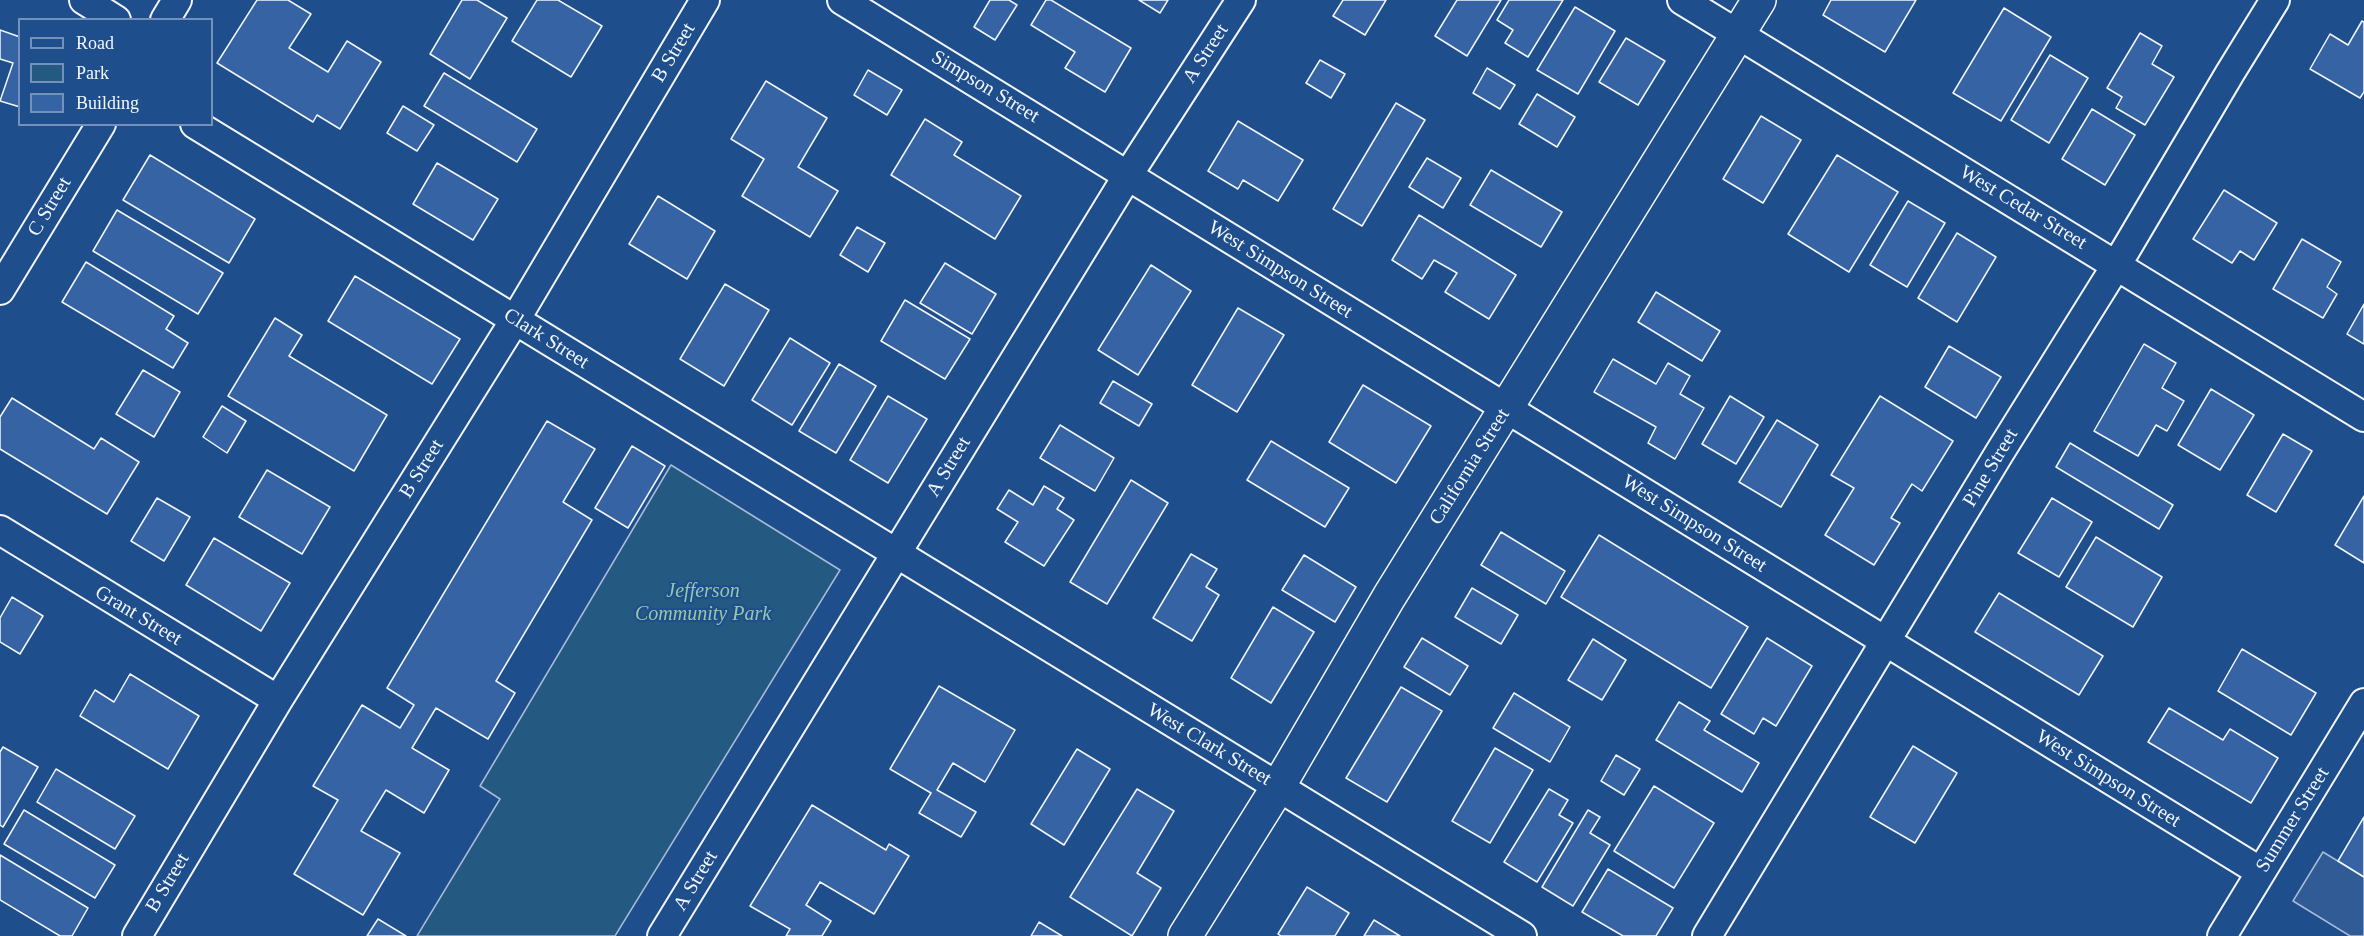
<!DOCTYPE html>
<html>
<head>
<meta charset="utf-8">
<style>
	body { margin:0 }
	#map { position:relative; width:2364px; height:936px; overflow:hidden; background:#1f4e8c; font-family:"Times New Roman",serif }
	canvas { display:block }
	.legend { position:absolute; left:18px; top:18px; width:195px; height:108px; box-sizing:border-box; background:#1f4e8c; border:2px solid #7391ba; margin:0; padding:8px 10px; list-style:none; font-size:18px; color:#f2f6ff }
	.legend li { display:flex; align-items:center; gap:12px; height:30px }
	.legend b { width:30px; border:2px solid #7391ba }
</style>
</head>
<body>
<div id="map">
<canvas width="2364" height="936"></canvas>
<ul class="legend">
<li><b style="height:8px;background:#1f4e8c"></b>Road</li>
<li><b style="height:16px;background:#245a82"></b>Park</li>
<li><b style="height:16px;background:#3563a3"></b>Building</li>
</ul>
</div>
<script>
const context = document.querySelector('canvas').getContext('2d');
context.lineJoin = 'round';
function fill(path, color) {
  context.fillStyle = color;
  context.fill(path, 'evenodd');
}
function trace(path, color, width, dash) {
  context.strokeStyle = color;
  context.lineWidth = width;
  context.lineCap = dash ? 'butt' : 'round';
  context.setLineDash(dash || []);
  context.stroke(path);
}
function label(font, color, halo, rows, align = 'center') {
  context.font = font + ' "Times New Roman",serif';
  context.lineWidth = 4.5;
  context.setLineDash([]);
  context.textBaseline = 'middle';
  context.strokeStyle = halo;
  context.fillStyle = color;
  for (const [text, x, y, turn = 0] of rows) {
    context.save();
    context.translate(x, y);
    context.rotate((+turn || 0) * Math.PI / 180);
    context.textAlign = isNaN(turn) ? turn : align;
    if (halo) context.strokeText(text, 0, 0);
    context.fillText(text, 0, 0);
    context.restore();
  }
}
const green = new Path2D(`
	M671,465L840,570L615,936H417L500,799L480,786Z`);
fill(green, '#245a82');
trace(green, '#a8bbd7', 1.5);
const parking = new Path2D(`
	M2323,852L2364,877V936H2350L2293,901Z`);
fill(parking, '#305b95');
trace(parking, '#a8bbd7', 1.5);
const building = new Path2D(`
	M257,0H288L311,14L289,48L328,72L347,41L381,62L340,129L317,115L313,122L217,63Z
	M462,0H477L507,18L470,79L430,54Z
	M537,0H558L602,26L571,77L512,41Z
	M990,0H1009L1017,5L995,40L974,27Z
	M1046,0H1051L1131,48L1105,92L1065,68L1075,52L1031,25Z
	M1139,0H1168L1160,13Z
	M1343,0H1386L1365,35L1333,16Z
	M1457,0H1501L1467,56L1435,36Z
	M1509,0H1563L1528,57L1505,43L1513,30L1497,20Z
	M1831,0H1916L1885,52L1823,15Z
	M1575,7L1615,31L1578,94L1537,70Z
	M2004,8L2051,37L2001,121L1953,93Z
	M2362,21L2364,22V92L2360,98L2310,69L2330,34L2348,45Z
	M0,30L20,37V107L0,101L13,63L0,59Z
	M2140,33L2162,46L2152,64L2174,77L2145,125L2116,108L2122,97L2107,88Z
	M1626,38L1665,61L1638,105L1599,82Z
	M2050,55L2088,78L2049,143L2011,120Z
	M1320,60L1345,74L1331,98L1306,83Z
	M1487,68L1515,85L1500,109L1473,93Z
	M868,70L902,90L887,115L854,95Z
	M444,73L537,129L517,162L424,106Z
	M766,81L827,118L798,167L838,191L810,237L742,196L764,159L731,139Z
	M1537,94L1575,117L1557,147L1519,124Z
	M1396,103L1425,120L1362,226L1333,209Z
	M403,106L434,125L417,151L387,133Z
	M2092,109L2135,135L2105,185L2062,159Z
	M1761,116L1801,140L1763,203L1723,179Z
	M925,119L962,142L954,155L1021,196L995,239L891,175Z
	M1238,121L1303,160L1278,201L1243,180L1238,189L1208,171Z
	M150,155L255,219L229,263L123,200Z
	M1837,155L1898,192L1849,272L1788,234Z
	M1427,158L1461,178L1443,208L1409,187Z
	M437,163L498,199L473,240L413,204Z
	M1491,170L1562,212L1541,247L1470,205Z
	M2224,190L2277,223L2254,260L2240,251L2232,263L2193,239Z
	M658,196L715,231L687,279L629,244Z
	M1908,201L1945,223L1907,287L1870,265Z
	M117,210L223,273L198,314L93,251Z
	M1419,215L1516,275L1489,319L1445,292L1457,273L1434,260L1422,279L1392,260Z
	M857,227L885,243L868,272L840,255Z
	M1957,233L1996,257L1957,322L1918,298Z
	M2302,239L2341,262L2327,287L2337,294L2323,318L2273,289Z
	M86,262L174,316L166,329L188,343L173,368L62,302Z
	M945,263L996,294L972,334L920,303Z
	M1151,265L1191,291L1138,375L1098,350Z
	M355,276L460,339L432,384L328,321Z
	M725,284L769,310L724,386L680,359Z
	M1656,292L1720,331L1702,361L1638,322Z
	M905,300L970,339L945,379L881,341Z
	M2364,304V344L2347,334Z
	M1238,308L1284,335L1237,412L1192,385Z
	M275,318L302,335L289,356L387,415L354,471L228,396Z
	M790,338L830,363L792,425L752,400Z
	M2144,344L2176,363L2162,388L2184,401L2167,431L2156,425L2138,456L2094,431Z
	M1949,346L2001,377L1976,418L1925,387Z
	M1613,359L1656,384L1668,363L1690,376L1680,394L1704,408L1675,459L1648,443L1656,427L1594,392Z
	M839,364L876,386L836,453L799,431Z
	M143,370L180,392L154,437L116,414Z
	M1113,381L1152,404L1139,426L1100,403Z
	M1363,385L1431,426L1396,483L1329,442Z
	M2211,389L2254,415L2220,470L2178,445Z
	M888,396L927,419L888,483L850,460Z
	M1730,396L1764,417L1736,464L1702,444Z
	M1880,396L1953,441L1922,491L1912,484L1891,518L1900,523L1874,565L1825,535L1854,488L1831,475Z
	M12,398L94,449L101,438L139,462L107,514L0,449V417Z
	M222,406L246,421L227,453L203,437Z
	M1777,420L1818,445L1781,507L1739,482Z
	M547,421L595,449L563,502L592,520L496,681L515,693L488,739L436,708L412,748L449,770L424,813L386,790L361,831L400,853L363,915L294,874L338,800L313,786L362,705L400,728L414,705L387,688Z
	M1060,425L1114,458L1095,491L1040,458Z
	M2283,434L2312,451L2276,512L2247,495Z
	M1271,441L1349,488L1325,527L1247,480Z
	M2070,443L2173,505L2159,529L2056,467Z
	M632,446L665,466L628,528L595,508Z
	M267,470L330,507L302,554L239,517Z
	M1131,480L1168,503L1107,604L1070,582Z
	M1044,486L1064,498L1057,509L1074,520L1044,566L1005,542L1018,522L997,509L1009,490L1033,505Z
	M2364,496V563L2335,545Z
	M157,498L190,517L164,561L131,541Z
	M2052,498L2092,522L2059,577L2018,553Z
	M1501,532L1565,571L1546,604L1481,565Z
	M1599,535L1748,627L1711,688L1561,597Z
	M2096,537L2162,577L2133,627L2066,587Z
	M214,538L290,583L261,631L186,585Z
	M1191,554L1217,569L1206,587L1219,595L1192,641L1153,618Z
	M1304,555L1356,587L1335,622L1282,590Z
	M1472,588L1518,615L1501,644L1455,617Z
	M1999,593L2103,656L2079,695L1975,632Z
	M12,597L43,616L20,654L0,642V618Z
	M1273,607L1314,632L1271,703L1231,678Z
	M1422,638L1468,666L1450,695L1404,667Z
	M1767,638L1812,666L1776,726L1763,718L1754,734L1721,714Z
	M1593,639L1626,660L1602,700L1568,680Z
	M2242,649L2316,693L2291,735L2218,691Z
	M130,674L199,716L168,769L80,716L95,690L114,702Z
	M939,686L1015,730L985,782L953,763L937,790L976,812L961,837L919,813L931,793L890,769Z
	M1401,687L1442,711L1387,802L1346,778Z
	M1514,693L1570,727L1550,762L1493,728Z
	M1679,702L1710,721L1704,730L1759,763L1742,792L1656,740Z
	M2169,708L2223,740L2230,729L2278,758L2251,803L2148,742Z
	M1913,746L1957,773L1915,843L1870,817Z
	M3,747L38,767L3,827L0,825V752Z
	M1495,748L1533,770L1490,843L1452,821Z
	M1077,749L1110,769L1064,845L1031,824Z
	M1616,755L1640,769L1624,795L1601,781Z
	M56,769L135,816L115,849L37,802Z
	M1654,786L1714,823L1674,888L1614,851Z
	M1137,789L1174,811L1137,873L1161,888L1132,936L1070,897Z
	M1549,789L1568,800L1559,815L1573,823L1537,882L1504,862Z
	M812,805L886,850L889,844L909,856L874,914L820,882L806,905L831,921L822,936H786L790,929L750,906Z
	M24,810L115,865L95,898L4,844Z
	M1588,810L1600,817L1590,833L1610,845L1573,906L1542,887Z
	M2364,817V877L2338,861Z
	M0,855L88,908L72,936H60L0,900Z
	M1608,869L1673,908L1656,936H1623L1582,912Z
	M1307,887L1349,913L1335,936H1281L1278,934Z
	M378,919L406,936H367Z
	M1374,920L1400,936H1364Z
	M1039,922L1062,936H1031Z`);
fill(building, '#3563a3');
trace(building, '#f2f6ff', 1.5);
const minor = new Path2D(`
	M84,0L116,20
	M842,0L2261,872
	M1682,0L2364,417
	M165,20L177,0
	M195,124L1522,936
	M0,290L101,124
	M0,530L278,700
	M137,936L278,700L515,320L705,0
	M662,936L1128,175L1241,0
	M1707,936L2000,452L2116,266L2230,73L2275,0
	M2222,936L2364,703`);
const tertiary = new Path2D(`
	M1185,936L1278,787L1389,597L1759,0`);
trace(minor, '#f2f6ff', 32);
trace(tertiary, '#f2f6ff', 36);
trace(minor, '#1f4e8c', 28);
trace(tertiary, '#1f4e8c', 33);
label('20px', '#f2f6ff', '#1f4e8c', [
	["B Street",674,53,-59],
	["A Street",1206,54,-57],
	["Simpson Street",985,87,31],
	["C Street",50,207,-59],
	["West Cedar Street",2023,208,31],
	["West Simpson Street",1280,270,32],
	["Clark Street",546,339,32],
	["A Street",949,467,-59],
	["California Street",1470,467,-58],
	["Pine Street",1991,468,-59],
	["B Street",422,469,-58],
	["West Simpson Street",1694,524,32],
	["Grant Street",138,616,31],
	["West Clark Street",1209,745,31],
	["West Simpson Street",2108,779,32],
	["Summer Street",2293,820,-58],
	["A Street",696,881,-59],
	["B Street",168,883,-59]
]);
label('italic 20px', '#97c8a6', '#1f4e8c', [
	["Jefferson",703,592],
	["Community Park",703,615]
]);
</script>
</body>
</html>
